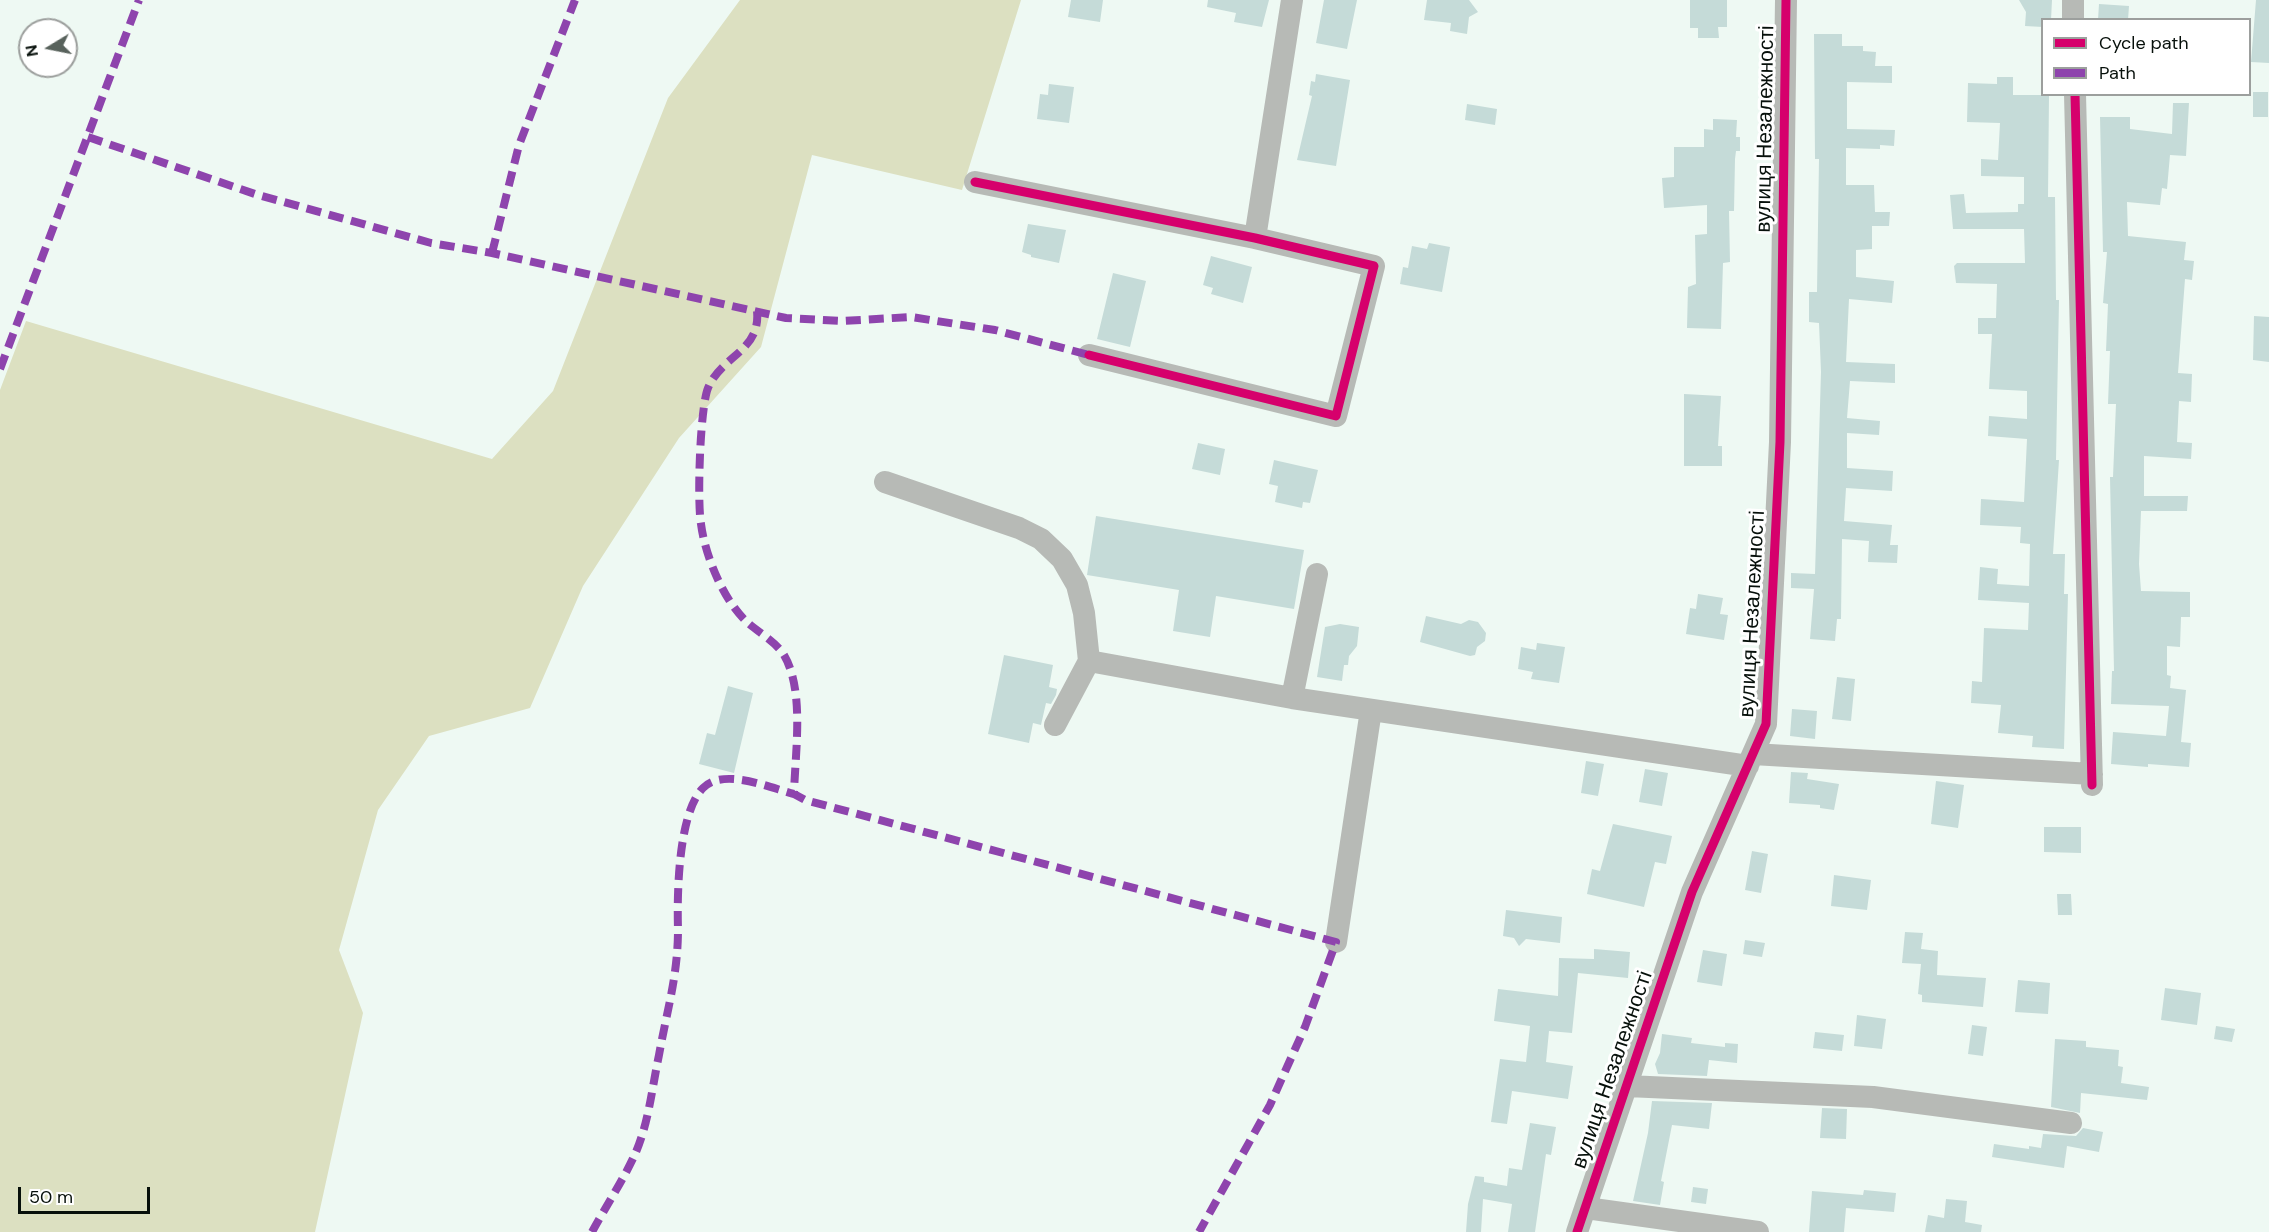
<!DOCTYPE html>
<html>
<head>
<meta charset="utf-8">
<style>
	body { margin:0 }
	#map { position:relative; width:2269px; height:1232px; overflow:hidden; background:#eef9f3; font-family:"DM Sans",sans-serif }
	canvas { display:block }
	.legend { position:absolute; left:2041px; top:18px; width:210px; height:78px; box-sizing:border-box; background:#fff; border:2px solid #9c9f9d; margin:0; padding:8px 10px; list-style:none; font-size:18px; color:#07100b }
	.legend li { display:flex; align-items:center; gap:12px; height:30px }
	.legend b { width:30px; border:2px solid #9c9f9d }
	.north { position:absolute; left:18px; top:18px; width:60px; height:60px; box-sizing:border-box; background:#fff; border:2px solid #9c9f9d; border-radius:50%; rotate:260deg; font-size:16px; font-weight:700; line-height:24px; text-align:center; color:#07100b }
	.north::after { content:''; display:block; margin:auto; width:21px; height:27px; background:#58625c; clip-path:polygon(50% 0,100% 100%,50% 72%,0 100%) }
	.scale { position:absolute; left:18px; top:1187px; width:132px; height:27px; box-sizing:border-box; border:3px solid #07100b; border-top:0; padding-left:8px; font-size:18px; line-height:21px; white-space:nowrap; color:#07100b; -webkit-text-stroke:4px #fff; paint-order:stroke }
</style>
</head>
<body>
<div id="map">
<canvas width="2269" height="1232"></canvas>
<ul class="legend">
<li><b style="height:8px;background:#d6006c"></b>Cycle path</li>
<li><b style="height:8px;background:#8e44ad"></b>Path</li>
</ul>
<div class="north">N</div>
<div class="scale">50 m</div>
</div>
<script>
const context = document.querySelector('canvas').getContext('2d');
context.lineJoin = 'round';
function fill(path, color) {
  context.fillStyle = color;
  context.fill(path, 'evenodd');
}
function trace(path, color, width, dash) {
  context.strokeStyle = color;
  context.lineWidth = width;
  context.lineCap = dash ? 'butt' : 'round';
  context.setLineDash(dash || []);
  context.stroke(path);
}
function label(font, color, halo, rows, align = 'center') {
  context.font = font + ' "DM Sans",sans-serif';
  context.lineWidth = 6;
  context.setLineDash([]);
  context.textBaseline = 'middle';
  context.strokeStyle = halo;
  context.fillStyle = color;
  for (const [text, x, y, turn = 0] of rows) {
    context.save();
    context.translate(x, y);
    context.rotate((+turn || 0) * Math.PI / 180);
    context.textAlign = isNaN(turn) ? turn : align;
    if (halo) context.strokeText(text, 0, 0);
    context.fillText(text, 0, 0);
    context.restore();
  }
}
fill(new Path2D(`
	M740,0H1021L962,190L812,155L761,347L679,438L583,586L530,708L429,736L378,810L339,950L363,1013L315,1232H0V390L26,321L492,459L553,391L668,98Z`), '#dce0c1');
fill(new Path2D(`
	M1071,0H1103L1100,22L1068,17Z
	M1208,0H1269L1262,27L1234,22L1236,13L1207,7Z
	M1324,0H1357L1347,49L1316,43Z
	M1427,0H1469L1478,12L1469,17L1467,34L1450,31L1451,23L1424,20Z
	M1690,0H1727V27H1718L1719,38H1698V28H1690Z
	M2019,0H2052L2051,20H2043V27L2025,26L2026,12Z
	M2256,0H2269V63L2251,62Z
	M2099,4L2129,6L2128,20H2098Z
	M1814,34H1842V46H1863V51L1876,52L1875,66H1892V83L1847,82V129L1895,130L1894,146L1880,145V149L1846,148V185H1874L1875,212H1890L1889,226H1872V249L1856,250V277L1894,281L1892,303L1849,299L1846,362L1895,364V383L1850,381L1847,418L1880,421L1879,435L1847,433V468L1893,471L1892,491L1846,488L1844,521L1892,525L1890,545H1898L1897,563L1868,562L1869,541L1842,539L1841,619H1837L1835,641L1810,639L1814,589L1791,588V573L1815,574L1821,372L1819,323L1809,322V292H1817L1819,159H1815Z
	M1316,74L1350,80L1336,166L1297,160L1312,96L1309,95L1311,81L1315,82Z
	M1997,77H2013V95H2049L2048,197H2055L2056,300H2059L2056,460H2059L2053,554H2065L2064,594H2068L2064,749L2032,747L2033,736L1998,733L2001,705L1971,703L1972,681L1982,682L1984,628L2028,630L2029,603L1978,600L1980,567L1998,569L1997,584L2029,586L2030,544L2020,543L2021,527L1980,525L1981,499L2024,502L2027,439L1988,436L1989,416L2027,419V391L1989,389L1992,334H1978V318H1996L1997,284L1956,283L1954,266L1957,263H2025L2024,229H1953L1950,195L1964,194L1966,213L2018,212V204H2024V177L1981,176V159L1998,160L2000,123L1967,122L1968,83L1997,84Z
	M1049,84L1074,87L1069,123L1037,119L1040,94L1048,95Z
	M2253,92H2268V117H2253Z
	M2173,103H2189L2186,156L2170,155L2167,189L2162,188L2160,205L2127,202L2128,236L2186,242L2184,260L2194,261L2192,280L2185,279L2178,373L2192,374L2191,402L2179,401L2177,442L2192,443L2191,459L2144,456V496H2188L2187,511H2141L2139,564L2141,591L2190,592V617H2181L2180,647L2167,646V675L2171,676L2170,688L2186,690L2181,742L2191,743L2189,767L2148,764V767L2111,764L2113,732L2166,736L2169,706L2111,704L2112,671H2114L2110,477H2113L2116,404H2108L2110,351H2106L2108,304L2103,303L2107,252H2103L2100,117H2130V129L2172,134Z
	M1467,104L1497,109L1495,125L1465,120Z
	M1713,119L1737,120L1736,137H1740V151H1736L1735,159L1734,211H1729L1730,262L1723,263L1721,329L1687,328L1688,287L1696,284L1695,235L1707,234V205L1664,208L1662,178L1674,177V147H1704V129L1713,130Z
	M1028,224L1066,230L1059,263L1031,257V255L1022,252Z
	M1429,243L1450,247L1442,292L1400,284L1403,267L1408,268L1412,246L1427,249Z
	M1211,256L1252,267L1243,303L1211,294L1213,288L1203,285Z
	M1113,273L1146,281L1130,347L1097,339Z
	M2254,316L2269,317V362L2253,360Z
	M1684,394L1721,396L1718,446H1722V466H1684Z
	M1198,443L1225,449L1220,475L1192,469Z
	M1274,460L1318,470L1310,503L1303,502L1302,508L1275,502L1278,486L1269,484Z
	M1096,516L1304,550L1294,609L1216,596L1210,637L1173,631L1179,590L1087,575Z
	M1698,594L1723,598L1720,614L1728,615L1724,640L1686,634L1690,608L1696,609Z
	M1426,616L1461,624L1469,620L1478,622L1486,633L1485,641L1477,647L1475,655L1470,656L1420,642Z
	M1340,624L1359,627L1357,646L1349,656L1348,665H1344L1342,681L1317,677L1325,627Z
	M1537,643L1565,647L1559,683L1531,679L1533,672L1518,669L1521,647L1536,650Z
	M1004,655L1053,665L1049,687L1057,689L1056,695L1051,704L1046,703L1041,725L1033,723L1029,743L988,734Z
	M1837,677L1855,679L1851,721L1832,719Z
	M728,686L753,693L734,773L699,764L707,733L715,735Z
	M1792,709L1817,711L1815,739L1790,736Z
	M1586,761L1604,764L1598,796L1581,793Z
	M1645,769L1668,773L1662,806L1639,802Z
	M1791,772L1808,773L1807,779L1839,784L1834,810L1820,808V805L1789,803Z
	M1936,781L1964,785L1958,828L1931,824Z
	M1613,824L1672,836L1666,864L1655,862L1644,907L1587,894L1592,869L1600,871Z
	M2044,827H2081V853L2044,852Z
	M1752,851L1768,854L1761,893L1745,890Z
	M1834,875L1871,880L1867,910L1831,906Z
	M2057,894H2071L2072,915H2058Z
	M1506,910L1562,917L1560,943L1526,939L1519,946L1514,938L1503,936Z
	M1905,932L1923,933L1921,949L1938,951L1937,975L1986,978L1983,1007L1922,1002V995L1918,994L1921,964L1902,963Z
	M1745,940L1765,943L1762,957L1743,954Z
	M1594,949L1630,952L1628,978L1578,973L1572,1033L1549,1031L1546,1062L1573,1066L1568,1099L1512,1091L1507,1124L1491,1122L1500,1059L1526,1062L1530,1026L1494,1021L1498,989L1558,996L1559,958L1594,959Z
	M1703,950L1727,954L1722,986L1697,982Z
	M2018,980L2050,983L2048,1014L2015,1012Z
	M2165,988L2201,993L2197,1025L2161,1020Z
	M1857,1015L1886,1019L1882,1049L1854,1046Z
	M1972,1025L1987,1027L1983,1056L1968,1054Z
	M2216,1026L2235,1029L2232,1042L2214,1039Z
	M1815,1032L1844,1035L1842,1051L1813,1048Z
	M1662,1034L1692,1038L1691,1043L1725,1047V1043L1738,1044L1737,1063L1709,1060L1707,1076L1658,1074L1655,1064L1660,1053Z
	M2055,1039L2086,1041V1047L2119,1050L2118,1066L2123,1067L2121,1083L2149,1087L2147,1100L2081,1093L2080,1113L2051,1107Z
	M1652,1101L1712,1103L1709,1129L1672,1125L1661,1181L1664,1182L1660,1205L1633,1201L1648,1133Z
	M1822,1108L1847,1109L1846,1139L1820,1138Z
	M1530,1123L1556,1127L1551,1155L1546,1154L1535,1232H1508L1512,1204L1483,1199L1481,1232H1466L1468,1204L1475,1176L1484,1177V1182L1507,1186L1509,1168L1522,1170Z
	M2083,1128L2103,1132L2099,1152L2067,1146L2064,1168L1992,1157L1994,1144L2029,1149V1146L2041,1148L2043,1134L2076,1136Z
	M1693,1187L1708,1189L1706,1204L1691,1202Z
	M1864,1190L1896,1193L1894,1212L1846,1208L1844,1232H1809L1812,1191L1863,1195Z
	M1946,1199L1967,1201L1965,1222L1982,1225L1981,1232H1925L1928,1215L1944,1218Z`), '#c5dbd8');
trace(new Path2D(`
	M2073,0V20
	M2075,94L2092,785
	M975,182L1255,238L1374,266L1336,416L1089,355
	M1255,238L1292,0
	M885,482L1019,528L1041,539L1062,559L1077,585L1084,613L1089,661L1055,725
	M1089,661L1292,698L1748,766
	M1292,698L1317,574
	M1753,754L2092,774
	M1336,942L1371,710
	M1627,1086L1873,1097L2071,1123
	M1586,1208L1758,1232
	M1577,1232L1692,892L1766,724L1780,442L1786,0`), '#b7bab6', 22);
trace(new Path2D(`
	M88,137L255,194L431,243L492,253L786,318L843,321L911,317L995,330L1089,355
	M492,253L519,145L575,0
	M757,311C761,351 721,356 708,388C700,408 697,501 701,524C705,555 723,600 747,622C758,632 776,642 784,655C805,691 795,753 794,794L805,800L1336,942L1305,1027L1270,1105L1199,1232
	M0,369L139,0
	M592,1232C606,1206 624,1179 636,1152C649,1121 652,1088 659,1055C667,1010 678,976 678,929C677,895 678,813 703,788C724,767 770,788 794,794`), '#8e44ad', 8, [15, 8]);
trace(new Path2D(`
	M2075,94L2092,785
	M975,182L1255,238L1374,266L1336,416L1089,355
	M1577,1232L1692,892L1766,724L1780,442L1786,0`), '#d6006c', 9);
label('21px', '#07100b', '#fff', [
	["вулиця Незалежності",1766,129,-89],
	["вулиця Незалежності",1753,614,-87],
	["вулиця Незалежності",1613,1070,-71]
]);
</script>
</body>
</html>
